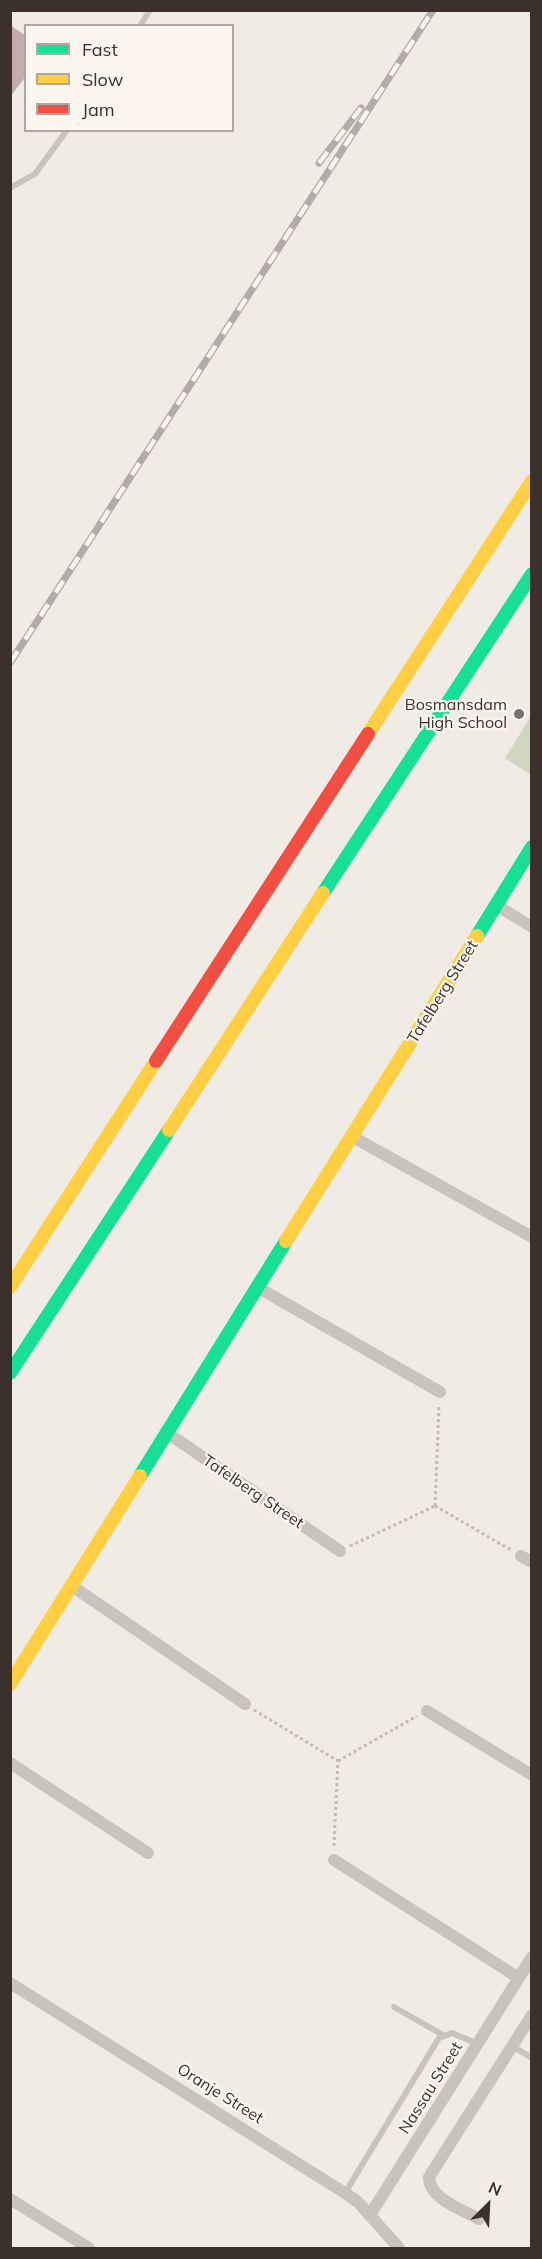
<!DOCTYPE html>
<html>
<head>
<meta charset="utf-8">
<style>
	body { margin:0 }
	#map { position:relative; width:542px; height:2259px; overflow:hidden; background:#f0ebe5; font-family:Mulish,sans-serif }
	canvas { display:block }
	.frame { position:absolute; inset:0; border:12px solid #3b302b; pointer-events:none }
	.legend { position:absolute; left:24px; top:24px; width:210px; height:108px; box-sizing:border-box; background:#fbf5ee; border:2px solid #aea6a0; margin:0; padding:8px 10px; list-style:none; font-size:18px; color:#3b302b }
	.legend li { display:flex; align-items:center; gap:12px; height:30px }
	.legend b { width:30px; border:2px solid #aea6a0 }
	.north { position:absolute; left:458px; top:2175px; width:60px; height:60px; -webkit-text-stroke:4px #fbf5ee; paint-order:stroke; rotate:24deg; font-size:16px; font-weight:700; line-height:24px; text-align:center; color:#3b302b }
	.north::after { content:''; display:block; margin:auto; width:21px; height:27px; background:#3b302b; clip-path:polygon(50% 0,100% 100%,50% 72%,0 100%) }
</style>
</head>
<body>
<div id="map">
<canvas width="542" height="2259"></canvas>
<div class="frame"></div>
<ul class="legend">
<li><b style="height:8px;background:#16e098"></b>Fast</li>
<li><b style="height:8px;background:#ffcf43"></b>Slow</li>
<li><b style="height:8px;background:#f24e42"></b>Jam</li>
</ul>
<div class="north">N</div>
</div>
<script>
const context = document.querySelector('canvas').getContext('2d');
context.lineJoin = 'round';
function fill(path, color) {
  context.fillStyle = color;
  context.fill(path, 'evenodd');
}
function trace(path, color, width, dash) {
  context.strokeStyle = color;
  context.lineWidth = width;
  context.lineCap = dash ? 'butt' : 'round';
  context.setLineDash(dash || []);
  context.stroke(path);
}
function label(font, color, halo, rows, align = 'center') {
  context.font = font + ' Mulish,sans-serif';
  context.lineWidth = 4.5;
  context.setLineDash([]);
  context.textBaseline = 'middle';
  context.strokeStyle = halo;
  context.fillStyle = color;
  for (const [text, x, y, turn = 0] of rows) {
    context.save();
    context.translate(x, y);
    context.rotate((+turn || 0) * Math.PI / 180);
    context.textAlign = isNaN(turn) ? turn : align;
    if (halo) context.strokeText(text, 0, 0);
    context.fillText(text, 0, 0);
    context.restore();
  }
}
fill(new Path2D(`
	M531,716V775L505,758Z`), '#d1d6bf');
fill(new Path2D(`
	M10,25L26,36V76L10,97Z`), '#c3afa7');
trace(new Path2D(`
	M435,1506L439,1406
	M435,1506L511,1550
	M350,1546L435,1506
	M254,1710L338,1761
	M338,1761L417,1716
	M334,1846L338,1761`), '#c2bbb6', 3, [3, 3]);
trace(new Path2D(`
	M140,26L150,10
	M10,188L35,174L67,130
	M394,2007L443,2035
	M512,2046L532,2058
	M345,2193L439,2038L452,2033L478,2044`), '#c9c3be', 6);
trace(new Path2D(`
	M496,905L532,927
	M353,1137L532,1237
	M257,1287L440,1392
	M166,1432L340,1551
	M521,1556L532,1562
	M72,1586L245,1704
	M427,1711L532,1775
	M10,1763L148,1853
	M334,1860L519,1978
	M10,1983L345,2193L358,2202L399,2248
	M10,2199L89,2248
	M370,2215L532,1957
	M479,2219C463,2210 429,2199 429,2177L532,2015`), '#c9c3be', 12);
trace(new Path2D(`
	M323,893L532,574
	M477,936L532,847
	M10,1373L169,1130
	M140,1476L286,1241`), '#16e098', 14);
trace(new Path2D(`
	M368,734L532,481
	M169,1130L323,893
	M286,1241L477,936
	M10,1287L156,1061
	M10,1684L140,1476`), '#ffcf43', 14);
trace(new Path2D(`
	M156,1061L368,734`), '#f24e42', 14);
const rail = new Path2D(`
	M319,163L361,108
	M10,663L433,10`);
trace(rail, '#b1aca8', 7);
trace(rail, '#fbf5ee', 4.5, [14]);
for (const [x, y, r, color] of [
	[519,714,6,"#7a716c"]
]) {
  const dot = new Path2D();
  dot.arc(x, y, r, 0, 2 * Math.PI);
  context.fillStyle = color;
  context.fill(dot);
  trace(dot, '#fbf5ee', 2);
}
label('16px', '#3b302b', '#fbf5ee', [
	["Bosmansdam",507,705],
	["High School",507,723]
], 'right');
label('16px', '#3b302b', '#fbf5ee', [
	["Tafelberg Street",443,992,-58],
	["Tafelberg Street",253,1492,34],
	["Nassau Street",431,2088,-58],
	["Oranje Street",220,2094,32]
]);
</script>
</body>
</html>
